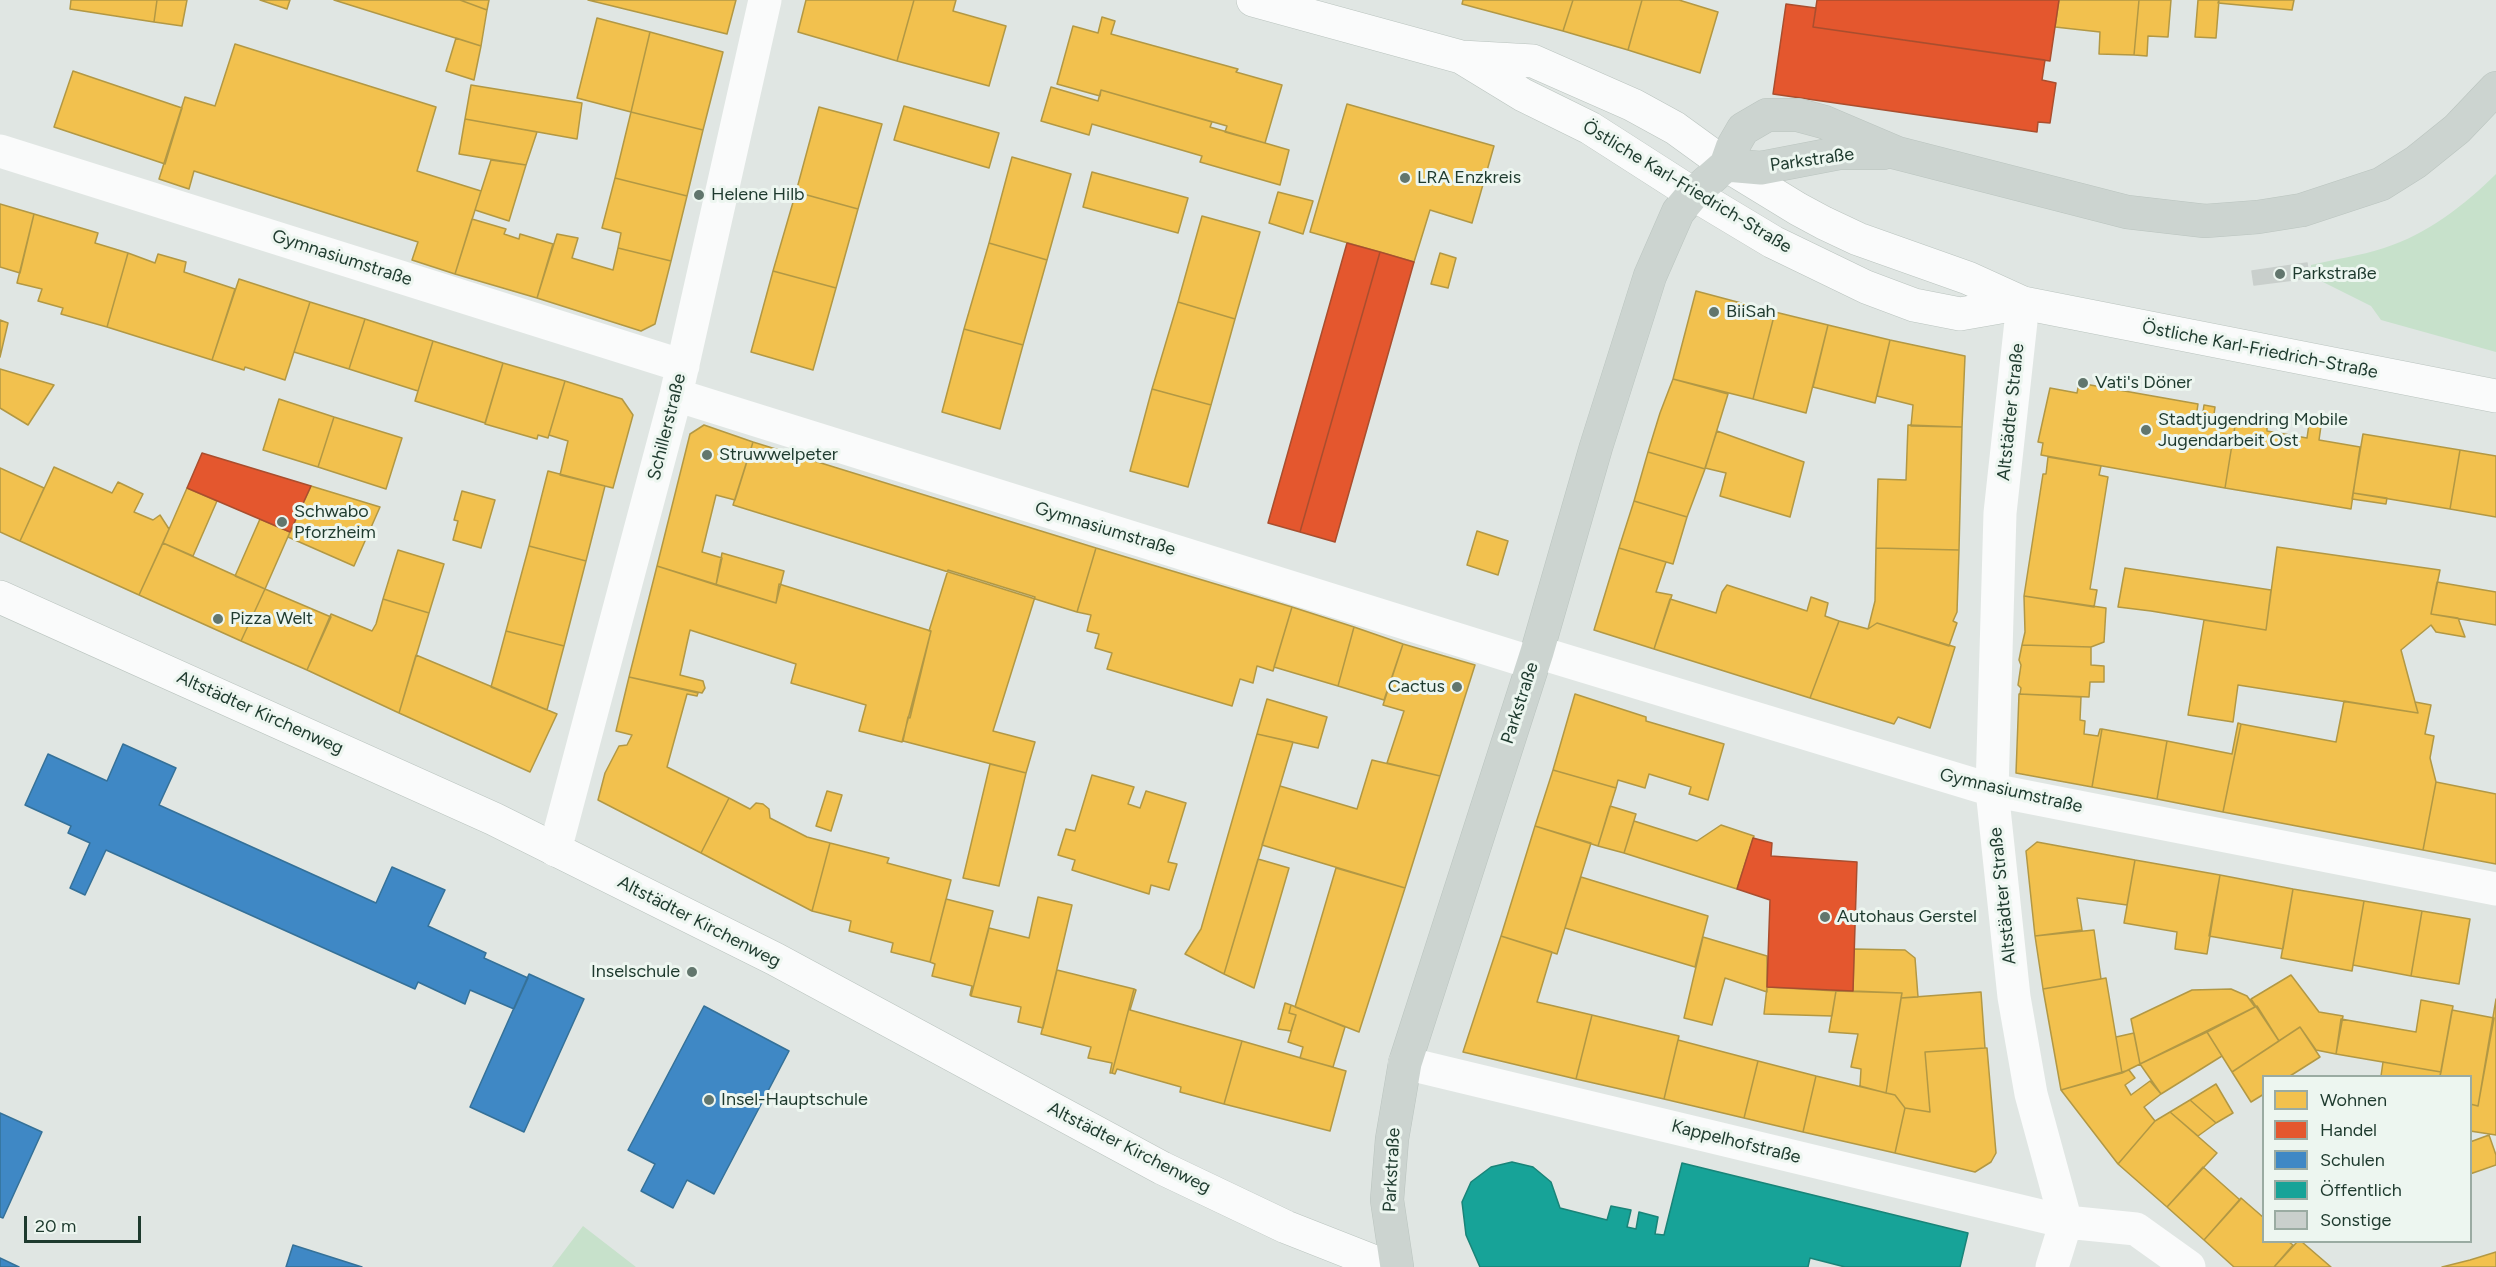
<!DOCTYPE html>
<html>
<head>
<meta charset="utf-8">
<style>
	body { margin:0 }
	#map { position:relative; width:2496px; height:1267px; overflow:hidden; background:#e0e6e3; font-family:Figtree,sans-serif }
	canvas { display:block }
	.legend { position:absolute; left:2262px; top:1075px; width:210px; height:168px; box-sizing:border-box; background:#edf6f0; border:2px solid #9aaba2; margin:0; padding:8px 10px; list-style:none; font-size:18px; color:#1e3a2e }
	.legend li { display:flex; align-items:center; gap:12px; height:30px }
	.legend b { width:30px; border:2px solid #9aaba2 }
	.scale { position:absolute; left:24px; top:1216px; width:117px; height:27px; box-sizing:border-box; border:3px solid #1e3a2e; border-top:0; padding-left:8px; font-size:18px; line-height:21px; white-space:nowrap; color:#1e3a2e; -webkit-text-stroke:4px #edf6f0; paint-order:stroke }
</style>
</head>
<body>
<div id="map">
<canvas width="2496" height="1267"></canvas>
<ul class="legend">
<li><b style="height:16px;background:#f2c14e"></b>Wohnen</li>
<li><b style="height:16px;background:#e4572e"></b>Handel</li>
<li><b style="height:16px;background:#3f88c5"></b>Schulen</li>
<li><b style="height:16px;background:#17a398"></b>Öffentlich</li>
<li><b style="height:16px;background:#c9cfcc"></b>Sonstige</li>
</ul>
<div class="scale">20 m</div>
</div>
<script>
const context = document.querySelector('canvas').getContext('2d');
context.lineJoin = 'round';
function fill(path, color) {
  context.fillStyle = color;
  context.fill(path, 'evenodd');
}
function trace(path, color, width, dash) {
  context.strokeStyle = color;
  context.lineWidth = width;
  context.lineCap = dash ? 'butt' : 'round';
  context.setLineDash(dash || []);
  context.stroke(path);
}
function label(font, color, halo, rows, align = 'center') {
  context.font = font + ' Figtree,sans-serif';
  context.lineWidth = 6;
  context.setLineDash([]);
  context.textBaseline = 'middle';
  context.strokeStyle = halo;
  context.fillStyle = color;
  for (const [text, x, y, turn = 0] of rows) {
    context.save();
    context.translate(x, y);
    context.rotate((+turn || 0) * Math.PI / 180);
    context.textAlign = isNaN(turn) ? turn : align;
    if (halo) context.strokeText(text, 0, 0);
    context.fillText(text, 0, 0);
    context.restore();
  }
}
fill(new Path2D(`
	M2496,174V352L2381,320L2371,306L2311,276V265C2335,259 2360,256 2384,248C2426,235 2465,205 2496,174Z
	M583,1226L636,1267H552Z`), '#c7e1cb');
const homes = new Path2D(`
	M71,0H157L154,22L70,9Z
	M157,0H187L182,26L154,22Z
	M260,0H290L287,9Z
	M334,0H460L487,10L481,46Z
	M460,0H489L487,10Z
	M588,0H736L727,34Z
	M806,0H914L897,61L798,32Z
	M914,0H956L953,11L1006,26L989,86L897,61Z
	M1463,0H1573L1563,31L1462,4Z
	M1573,0H1642L1628,50L1563,31Z
	M1642,0H1679L1718,12L1700,73L1628,50Z
	M2059,0H2139L2134,55L2099,54L2100,32L2055,27Z
	M2139,0H2171L2168,37L2148,36L2147,56L2134,55Z
	M2198,0H2219L2216,38L2195,37Z
	M2219,0H2294L2292,10L2218,3Z
	M1102,17L1115,21L1111,34L1238,69L1236,72L1282,85L1265,143L1225,132L1227,126L1101,90L1100,96L1057,84L1073,26L1098,33Z
	M597,18L650,32L631,112L577,98Z
	M650,32L723,52L703,130L631,112Z
	M456,38L481,46L474,80L446,71Z
	M235,44L436,107L417,171L481,191L455,274L412,260L418,242L194,171L189,189L159,179L185,97L215,106Z
	M73,71L182,108L165,164L54,127Z
	M471,85L582,103L577,139L465,119Z
	M1051,87L1098,101L1101,90L1212,122L1210,127L1289,150L1280,185L1200,162L1202,156L1092,124L1089,135L1041,121Z
	M1347,104L1494,146L1472,223L1430,210L1414,262L1310,232Z
	M904,106L999,133L989,168L894,140Z
	M819,107L882,124L858,209L796,192Z
	M631,112L703,130L687,196L615,178Z
	M465,119L537,132L526,165L459,154Z
	M1012,157L1071,174L1047,260L989,243Z
	M491,160L526,165L509,221L475,210Z
	M1092,172L1188,198L1178,233L1083,207Z
	M615,178L687,196L671,261L618,248L621,233L602,228Z
	M796,192L858,209L836,288L773,271Z
	M1278,192L1313,201L1303,234L1269,223Z
	M0,204L34,214L20,273L0,267Z
	M34,214L98,233L95,243L128,253L107,327L61,314L63,308L38,301L42,289L17,283Z
	M1202,216L1260,232L1235,319L1178,302Z
	M472,219L506,229L504,234L519,239L520,234L553,244L537,298L455,274Z
	M557,234L578,238L572,258L613,270L618,248L671,261L655,324L641,331L537,298Z
	M989,243L1047,260L1023,345L964,329Z
	M128,253L155,263L158,254L186,262L184,272L235,289L212,360L107,327Z
	M1440,253L1456,258L1448,288L1431,284Z
	M773,271L836,288L813,370L751,352Z
	M239,279L310,302L285,380L245,367L244,370L212,360Z
	M1696,291L1775,312L1753,399L1673,379Z
	M310,302L365,319L349,369L294,352Z
	M1178,302L1235,319L1211,405L1152,389Z
	M1775,312L1828,325L1806,413L1753,399Z
	M365,319L433,341L418,391L349,369Z
	M0,320L8,323L0,357Z
	M1828,325L1890,340L1875,403L1813,387Z
	M964,329L1023,345L1000,429L942,412Z
	M1890,340L1965,356L1962,427L1911,426L1913,405L1877,396Z
	M433,341L503,363L485,423L415,401Z
	M503,363L565,381L548,438L538,435L537,439L485,424Z
	M0,369L54,385L28,425L0,408Z
	M1673,379L1728,394L1705,469L1648,452L1660,413Z
	M565,381L622,399L633,415L613,488L560,475L568,441L549,435Z
	M2079,383L2198,404L2196,418L2202,419L2204,405L2215,407L2213,422L2235,426L2225,488L2041,455L2043,443L2038,442L2050,388L2077,393Z
	M1152,389L1211,405L1188,487L1130,471Z
	M279,399L334,417L318,467L263,450Z
	M334,417L402,438L386,489L318,467Z
	M2236,420L2267,426V431L2307,438L2309,424L2321,426L2319,440L2360,447L2351,509L2225,488Z
	M704,425L753,442L735,500L716,495L702,552L722,558L716,585L657,566L690,434Z
	M1908,425L1962,427L1959,550L1876,548L1878,479L1906,480Z
	M1717,431L1804,462L1790,517L1720,496L1726,473L1705,468Z
	M2363,434L2460,450L2450,509L2353,493Z
	M753,442L1096,548L1077,612L733,505Z
	M2460,450L2496,456V517L2450,509Z
	M1648,452L1705,469L1687,517L1634,501Z
	M2048,457L2101,466L2099,475L2108,477L2090,589L2097,590L2094,607L2024,596L2043,474H2046Z
	M54,467L112,493L118,482L143,494L134,512L153,520L160,515L169,529L139,595L20,541Z
	M0,468L44,488L20,541L0,532Z
	M548,471L605,486L586,561L529,546Z
	M311,486L380,507L354,566L288,537Z
	M187,488L217,501L193,556L163,543Z
	M462,491L495,500L481,548L453,540L458,521L454,520Z
	M2353,493L2387,498L2386,504L2352,499Z
	M1634,501L1687,517L1673,564L1619,548Z
	M260,519L290,532L265,589L235,576Z
	M1477,531L1508,541L1498,575L1467,565Z
	M163,543L265,589L241,641L139,595Z
	M529,546L586,561L564,646L506,631Z
	M2277,547L2440,570L2431,614L2458,618L2465,637L2436,632L2431,625L2401,650L2418,713L2238,685L2233,722L2188,715L2204,620L2266,630Z
	M1096,548L1292,607L1273,671L1257,666L1253,683L1240,679L1232,706L1107,669L1112,653L1095,648L1099,634L1087,631L1091,615L1077,612Z
	M1619,548L1666,562L1656,592L1672,595L1654,649L1594,630Z
	M1876,548L1959,550L1957,612L1953,621L1957,623L1949,646L1877,623L1868,629L1875,601Z
	M398,550L444,564L429,613L383,599Z
	M722,553L784,571L776,603L716,585Z
	M657,566L776,603L779,584L931,631L902,742L859,731L866,705L791,683L796,664L690,630L680,675L703,681L705,688L702,693L629,677Z
	M2125,568L2271,590L2266,630L2151,611L2118,607Z
	M948,570L1035,597L993,731L1035,742L1026,773L903,741L908,717L910,718L931,631H929Z
	M2437,582L2496,592V625L2431,614Z
	M1727,585L1807,611L1811,597L1828,603L1825,616L1839,621L1810,698L1654,649L1670,599L1716,613L1722,592Z
	M265,589L331,617L307,670L241,641Z
	M2024,596L2106,608L2104,642L2091,647L2022,645L2025,632Z
	M383,599L429,613L399,713L307,670L331,614L372,631L376,624Z
	M1292,607L1354,627L1338,686L1274,667Z
	M1839,621L1868,629L1877,623L1955,647L1930,728L1898,717L1894,724L1810,698Z
	M1354,627L1403,644L1384,700L1338,686Z
	M506,631L564,646L547,710L491,687Z
	M1403,644L1475,665L1440,776L1387,763L1404,711L1383,705Z
	M2022,645L2091,647V665L2104,666V682H2090L2089,697L2020,694L2021,688L2018,685L2021,665L2019,660Z
	M416,655L557,714L530,772L399,713Z
	M629,677L698,693L697,696L687,694L667,767L729,798L701,853L598,800L605,773L619,746L627,745L632,735L616,731Z
	M1575,694L1646,717V721L1724,744L1708,800L1689,794L1691,787L1649,774L1645,788L1618,780L1616,788L1553,770Z
	M2019,694L2081,697L2080,720L2085,721L2084,734L2098,736L2100,729H2102L2092,787L2016,773Z
	M1267,699L1327,717L1318,748L1257,734Z
	M2344,701L2418,713L2415,702L2431,705L2425,734L2434,736L2430,758L2436,782L2423,850L2223,812L2241,724L2336,742Z
	M2238,723L2241,724L2223,812L2157,799L2167,741L2232,754Z
	M2102,729L2167,741L2157,799L2092,787Z
	M1257,734L1293,742L1224,974L1185,954L1201,929Z
	M1372,760L1440,776L1405,888L1262,845L1280,786L1357,809Z
	M990,764L1026,773L999,886L963,878Z
	M1553,770L1616,788L1598,846L1535,826Z
	M1092,775L1134,787L1128,804L1140,808L1146,791L1186,803L1168,862L1177,864L1169,890L1151,885L1149,894L1072,870L1075,860L1058,855L1066,829L1075,831Z
	M2436,782L2496,794V864L2423,850Z
	M827,791L842,795L831,831L816,826Z
	M729,798L750,809L756,803L763,804L769,809L770,818L807,837L830,843L812,911L701,853Z
	M1610,806L1636,814L1624,853L1598,846Z
	M1634,821L1697,841L1721,825L1754,836L1737,889L1624,853Z
	M1535,826L1591,843L1557,954L1501,936Z
	M2037,842L2135,860L2127,905L2077,898L2082,930L2035,936L2026,851Z
	M830,843L889,858L887,863L951,880L930,962L891,952L893,943L849,931L851,921L812,911Z
	M1258,859L1289,868L1254,988L1224,974Z
	M2135,860L2220,875L2207,954L2175,949L2177,932L2124,923Z
	M1336,868L1405,888L1359,1032L1295,1007Z
	M2220,875L2293,889L2283,949L2209,936Z
	M1581,877L1708,916L1695,967L1565,928Z
	M2293,889L2364,901L2352,971L2281,958Z
	M1038,897L1072,905L1043,1028L1018,1022L1021,1007L971,996L989,928L1029,938Z
	M946,899L993,911L971,996L970,995L972,986L932,976L935,964L930,962Z
	M2364,901L2422,911L2411,976L2353,965Z
	M2422,911L2470,919L2459,984L2411,976Z
	M2094,930L2101,979L2043,989L2035,936Z
	M1501,936L1552,952L1537,1002L1592,1015L1576,1079L1463,1052Z
	M1703,937L1767,956V992L1725,978L1712,1025L1684,1018Z
	M1854,949L1905,950L1915,958L1918,997L1901,998L1902,993L1853,991Z
	M1057,970L1134,989L1112,1073H1110L1112,1063L1088,1058L1091,1047L1041,1034Z
	M2291,975L2319,1012L2343,1016L2336,1054L2316,1050L2300,1027L2279,1041L2251,999Z
	M2106,978L2122,1073L2061,1090L2043,989Z
	M1767,987L1836,991L1832,1016L1764,1014Z
	M1134,989L1136,990L1130,1010L1242,1041L1224,1104L1180,1092L1181,1087L1117,1069L1115,1074L1112,1073Z
	M2231,989L2247,996L2255,1007L2140,1064L2131,1019L2192,990Z
	M1836,991L1902,993L1886,1093L1860,1086L1861,1069L1851,1067L1858,1034L1829,1032Z
	M1981,992L1985,1048L1925,1052L1930,1112L1905,1108L1895,1095L1886,1093L1901,998Z
	M2496,999V1135L2470,1131V1104L2478,1106Z
	M2421,1000L2453,1006L2441,1072L2336,1054L2341,1019L2416,1032Z
	M1285,1003L1291,1005L1289,1013L1296,1015L1291,1031L1278,1029Z
	M1291,1005L1345,1027L1333,1067L1300,1058L1303,1047L1288,1042L1296,1015L1289,1013Z
	M2257,1006L2279,1041L2232,1072L2207,1032Z
	M2452,1010L2494,1018L2478,1106L2470,1104V1076H2440Z
	M1592,1015L1679,1036L1664,1099L1576,1079Z
	M2300,1027L2320,1057L2290,1076H2264V1094L2251,1102L2232,1072Z
	M2207,1032L2222,1056L2161,1094L2140,1064Z
	M2134,1033L2140,1064L2122,1073L2116,1037Z
	M1678,1040L1758,1061L1744,1118L1664,1099Z
	M1242,1041L1346,1071L1330,1131L1224,1104Z
	M1985,1048H1987L1996,1153L1991,1162L1975,1172L1895,1153L1905,1108L1930,1112L1925,1052Z
	M1758,1061L1816,1076L1803,1132L1744,1118Z
	M2383,1062L2441,1072L2440,1076H2381Z
	M2129,1070L2135,1078L2125,1085L2131,1095L2150,1081L2161,1094L2144,1107L2155,1121L2118,1164L2061,1090Z
	M1816,1076L1895,1095L1905,1108L1895,1153L1803,1132Z
	M2216,1084L2233,1113L2216,1123L2190,1100Z
	M2190,1100L2216,1123L2198,1136L2170,1112Z
	M2170,1112L2217,1153L2167,1207L2118,1164L2155,1121Z
	M2489,1135L2496,1155V1165L2470,1174V1142Z
	M2203,1167L2240,1200L2204,1240L2167,1207Z
	M2241,1198L2264,1218V1242H2289L2293,1245L2274,1267H2234L2204,1240Z
	M2297,1242H2302L2331,1267H2274Z
	M2496,1252V1267H2442L2470,1260Z`);
fill(homes, '#f2c14e');
trace(homes, '#b29844', 1.5);
const shops = new Path2D(`
	M1817,0H2059L2050,61L1813,27Z
	M1786,4L1816,8L1813,27L2045,60L2042,80L2056,83L2050,123L2038,122L2037,132L1773,94Z
	M1347,243L1380,252L1300,532L1268,523Z
	M1380,252L1414,262L1335,542L1300,532Z
	M202,453L311,486L290,532L187,488Z
	M1753,838L1772,843L1771,856L1857,862L1853,991L1767,987L1770,900L1737,889Z`);
fill(shops, '#e4572e');
trace(shops, '#a94e2e', 1.5);
const schools = new Path2D(`
	M123,744L176,768L159,805L376,903L392,867L445,890L428,926L486,953L484,958L528,978L514,1009L470,990L465,1004L418,982L415,989L106,850L85,895L70,888L90,843L68,833L71,826L25,805L48,754L107,781Z
	M529,974L584,999L524,1132L470,1107Z
	M704,1006L789,1051L714,1194L687,1180L673,1208L641,1191L655,1164L628,1150Z
	M0,1113L42,1132L3,1218L0,1217Z
	M293,1245L362,1267H286Z
	M0,1258L19,1267H0Z`);
fill(schools, '#3f88c5');
trace(schools, '#357198', 1.5);
const public = new Path2D(`
	M1512,1162L1533,1167L1551,1182L1560,1208L1607,1220L1611,1206L1631,1210L1627,1227L1636,1229L1639,1212L1658,1217L1655,1234L1664,1235L1682,1163L1968,1233L1960,1267H1845L1810,1258L1808,1267H1480L1466,1235L1462,1202L1471,1182L1491,1167Z`);
fill(public, '#17a398');
trace(public, '#198478', 1.5);
const building = new Path2D(`
	M2307,263L2309,278L2254,285L2252,271Z`);
fill(building, '#c9cfcc');
trace(building, '#c9cfcc', 1.5);
const secondary = new Path2D(`
	M1253,0L1461,57L1533,61L1633,105L1675,128L1726,165L1798,209L1824,223L1858,239L1968,278L2023,303L2496,396
	M1464,59L1523,95L1590,128L1693,194L1773,242L1866,287L1914,305L1960,314L2023,303
	M0,597L494,819L775,959L1162,1168L1286,1227L1388,1267`);
const primary = new Path2D(`
	M1726,165L1761,168L1839,153H1883
	M1397,1267L1387,1200L1392,1139L1405,1063L1537,652L1596,447L1650,276L1678,212L1693,194L1726,165L1732,148L1743,129L1767,115H1798L1824,122L1897,153L2127,212L2205,221L2258,217L2302,210L2381,184L2416,162L2457,129L2496,88`);
trace(secondary, '#b9c3be', 34);
trace(primary, '#bac4bf', 34);
trace(new Path2D(`
	M0,151L683,366
	M2023,303L2000,513L1992,790L2014,997L2031,1094L2066,1222L2052,1267
	M676,395L1533,663
	M1537,652L1992,790L2496,889
	M555,850L676,395L765,0
	M1405,1063L2066,1222L2136,1229L2189,1267`), '#fafbfb', 33);
trace(secondary, '#fafbfb', 33);
trace(primary, '#ccd4d0', 33);
for (const [x, y, r, color] of [
	[1405,178,6,"#62766d"],
	[699,195,6,"#62766d"],
	[2280,274,6,"#62766d"],
	[1714,312,6,"#62766d"],
	[2083,383,6,"#62766d"],
	[2146,430,6,"#62766d"],
	[707,455,6,"#62766d"],
	[282,522,6,"#62766d"],
	[218,619,6,"#62766d"],
	[1457,687,6,"#62766d"],
	[1825,917,6,"#62766d"],
	[692,972,6,"#62766d"],
	[709,1100,6,"#62766d"]
]) {
  const dot = new Path2D();
  dot.arc(x, y, r, 0, 2 * Math.PI);
  context.fillStyle = color;
  context.fill(dot);
  trace(dot, '#edf6f0', 2);
}
label('18px', '#1e3a2e', '#edf6f0', [
	["Parkstraße",1812,160,-8],
	["Östliche Karl-Friedrich-Straße",1687,187,31],
	["Gymnasiumstraße",342,258,18],
	["Östliche Karl-Friedrich-Straße",2260,350,11],
	["Altstädter Straße",2011,412,-84],
	["Schillerstraße",667,427,-76],
	["Gymnasiumstraße",1105,529,17],
	["Parkstraße",1520,703,-72],
	["Altstädter Kirchenweg",260,713,24],
	["Gymnasiumstraße",2011,791,13],
	["Altstädter Straße",2003,896,-96],
	["Altstädter Kirchenweg",699,922,27],
	["Kappelhofstraße",1736,1142,14],
	["Altstädter Kirchenweg",1129,1148,27],
	["Parkstraße",1392,1170,-87]
]);
label('18px', '#1e3a2e', '#edf6f0', [
	["LRA Enzkreis",1417,178],
	["Helene Hilb",711,195],
	["Parkstraße",2292,274],
	["BiiSah",1726,312],
	["Vati's Döner",2095,383],
	["Stadtjugendring Mobile",2158,420],
	["Jugendarbeit Ost",2158,441],
	["Struwwelpeter",719,455],
	["Schwabo",294,512],
	["Pforzheim",294,533],
	["Pizza Welt",230,619],
	["Cactus",1445,687,"right"],
	["Autohaus Gerstel",1837,917],
	["Inselschule",680,972,"right"],
	["Insel-Hauptschule",721,1100]
], 'left');
</script>
</body>
</html>
